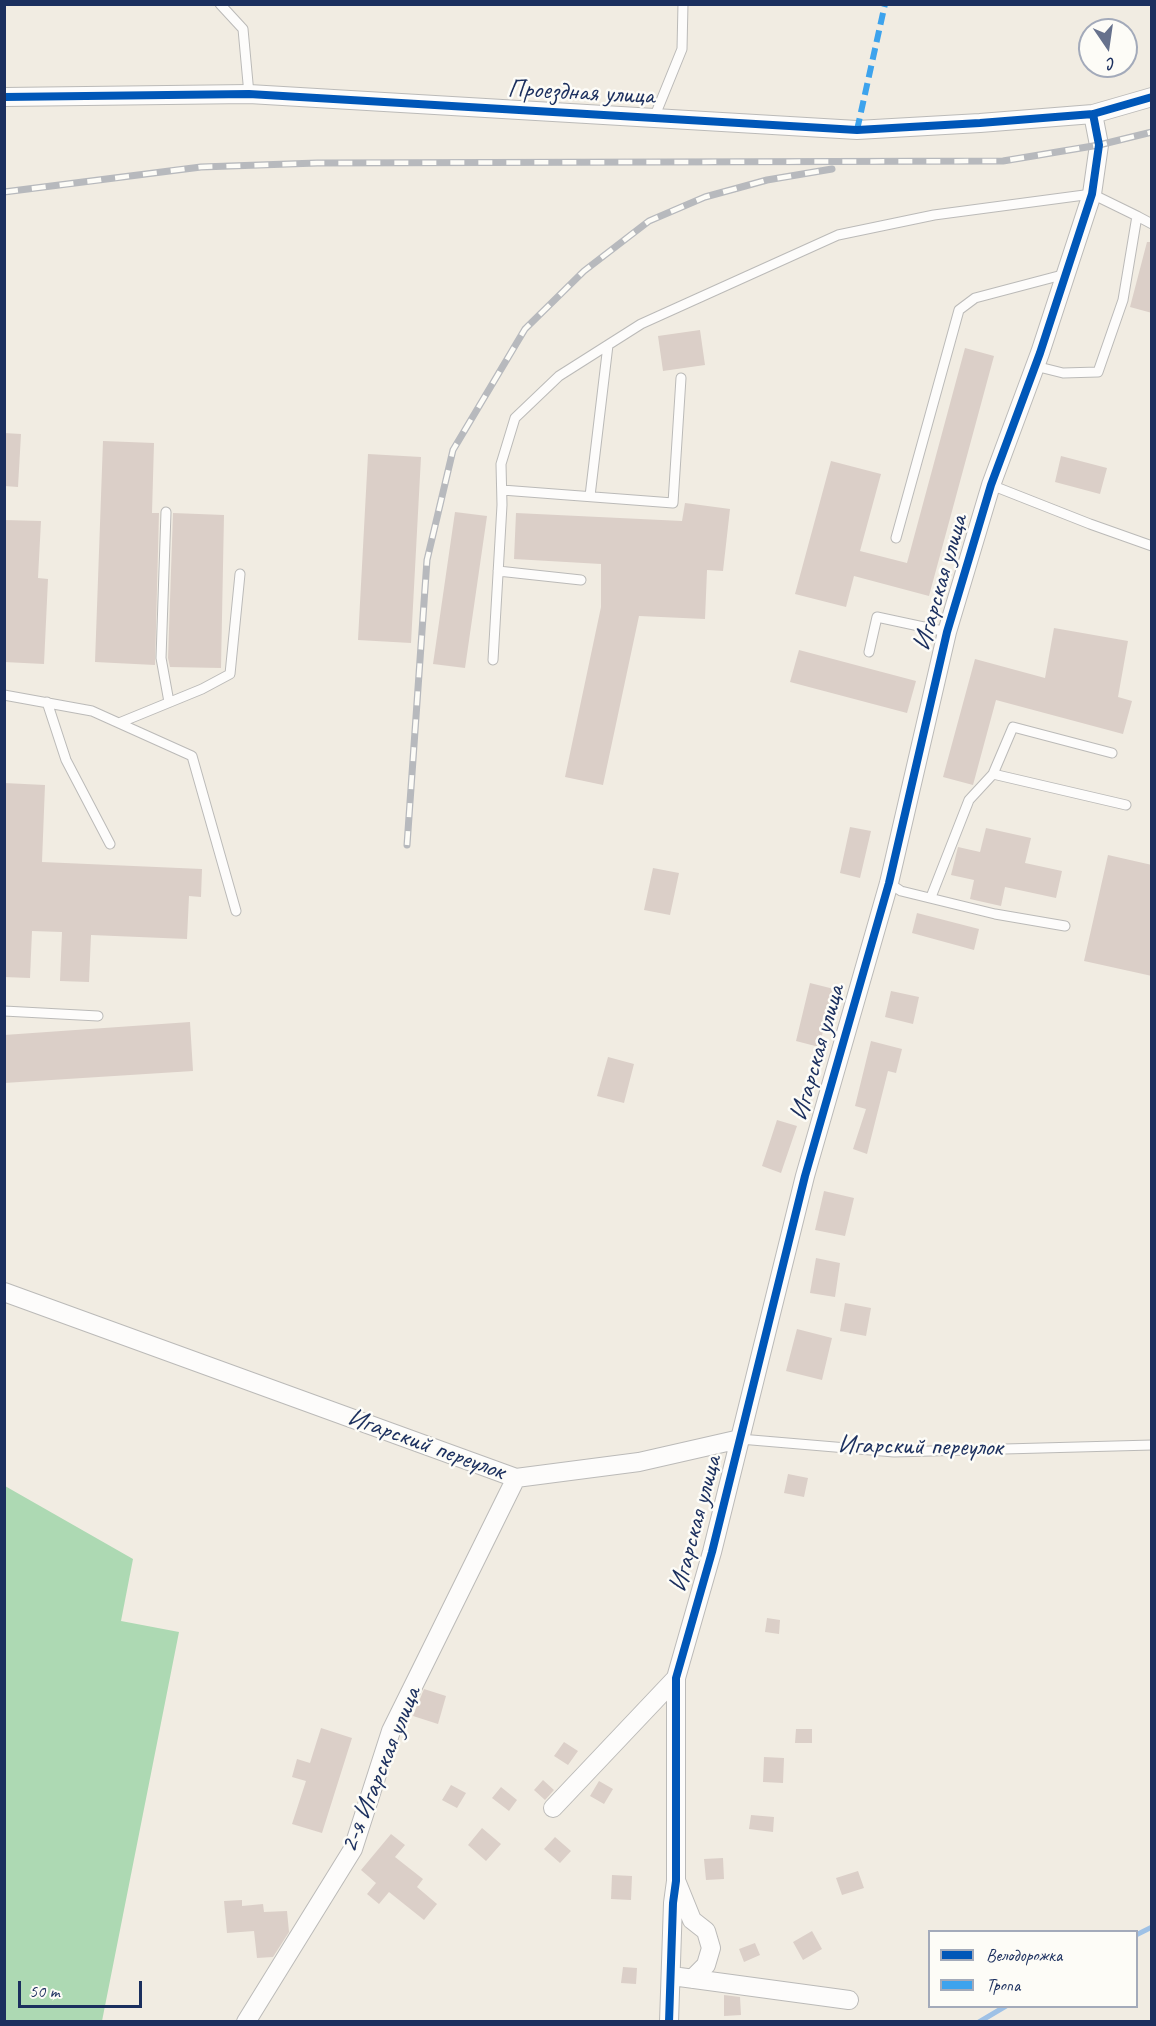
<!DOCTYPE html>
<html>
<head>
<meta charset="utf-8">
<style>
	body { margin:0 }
	#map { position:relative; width:1156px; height:2026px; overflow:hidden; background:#f1ece2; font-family:Caveat,sans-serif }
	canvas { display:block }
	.frame { position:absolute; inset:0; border:6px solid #1b2f5e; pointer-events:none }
	.legend { position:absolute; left:928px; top:1930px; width:210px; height:78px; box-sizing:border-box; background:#fdfcf7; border:2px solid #a3aaba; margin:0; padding:8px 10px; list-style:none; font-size:18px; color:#1b2f5e }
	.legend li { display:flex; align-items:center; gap:12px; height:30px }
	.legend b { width:30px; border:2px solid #a3aaba }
	.north { position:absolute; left:1078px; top:18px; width:60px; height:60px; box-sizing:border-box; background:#fdfcf7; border:2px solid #a3aaba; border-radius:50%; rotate:167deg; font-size:16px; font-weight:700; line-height:24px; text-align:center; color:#1b2f5e }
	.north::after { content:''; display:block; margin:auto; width:21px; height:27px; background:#66718c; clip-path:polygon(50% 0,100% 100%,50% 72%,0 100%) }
	.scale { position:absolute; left:18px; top:1981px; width:124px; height:27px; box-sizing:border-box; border:3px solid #1b2f5e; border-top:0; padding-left:8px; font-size:18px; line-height:21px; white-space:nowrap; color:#1b2f5e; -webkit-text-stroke:4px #fdfcf7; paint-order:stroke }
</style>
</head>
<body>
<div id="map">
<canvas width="1156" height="2026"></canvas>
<div class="frame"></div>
<ul class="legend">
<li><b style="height:8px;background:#0057b8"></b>Велодорожка</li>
<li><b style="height:8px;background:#3da3ed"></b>Тропа</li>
</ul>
<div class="north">С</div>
<div class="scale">50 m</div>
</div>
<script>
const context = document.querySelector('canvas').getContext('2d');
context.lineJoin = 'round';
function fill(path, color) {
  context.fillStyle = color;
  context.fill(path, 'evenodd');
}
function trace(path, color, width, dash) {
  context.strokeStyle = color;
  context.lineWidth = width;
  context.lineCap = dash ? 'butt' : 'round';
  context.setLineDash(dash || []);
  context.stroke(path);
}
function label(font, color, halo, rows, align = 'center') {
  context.font = font + ' Caveat,sans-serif';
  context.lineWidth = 5;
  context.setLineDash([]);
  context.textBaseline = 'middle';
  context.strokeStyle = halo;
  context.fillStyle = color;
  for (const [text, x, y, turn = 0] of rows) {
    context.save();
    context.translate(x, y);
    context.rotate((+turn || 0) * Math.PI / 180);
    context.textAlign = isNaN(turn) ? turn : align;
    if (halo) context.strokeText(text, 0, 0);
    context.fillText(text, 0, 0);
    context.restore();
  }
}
fill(new Path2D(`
	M5,1486L133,1559L121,1621L179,1632L102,2021H5Z`), '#add9b3');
trace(new Path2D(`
	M1136,1935L1152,1927
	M979,2022L1006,2006`), '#9ec1e6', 5);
fill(new Path2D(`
	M1147,242H1152V313L1130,307Z
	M700,330L705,365L663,371L658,336Z
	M965,348L994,356L929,596L854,576L846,607L795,594L831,461L881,474L860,551L907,563Z
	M4,433L21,434L18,487L4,486Z
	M103,441L154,443L152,513H159L155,665L95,662Z
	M368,454L421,457L411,643L358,640Z
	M1061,456L1107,468L1100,494L1055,482Z
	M685,503L730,509L723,571L707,570L705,619L639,616L603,785L565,777L601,607V564L514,559L516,513L682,521Z
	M455,512L487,516L465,668L433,664Z
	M173,513L224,515L221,668L170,667L168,658Z
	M4,520L41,521L38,578L48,579L44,664L4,662Z
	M1054,628L1128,641L1118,697L1132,701L1123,734L996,700L973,785L943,777L975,659L1045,678Z
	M799,650L916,681L907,713L790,682Z
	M4,783L45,785L42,862L202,869L201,897L189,896L187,939L91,935L89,982L60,981L62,932L32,931L30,978L4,977Z
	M850,827L871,831L860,878L840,873Z
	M986,828L1031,838L1025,863L1062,871L1056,898L1005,887L1001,906L970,899L974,880L951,875L958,847L980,852Z
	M1108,855L1152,865V976L1084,961Z
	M653,868L679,873L670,915L644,910Z
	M917,913L979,929L974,950L912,933Z
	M810,983L834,989L819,1047L796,1041Z
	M891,991L919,997L913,1024L885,1017Z
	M190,1022L193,1071L4,1083V1035Z
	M871,1041L902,1049L896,1073L888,1071L867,1154L853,1149L866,1109L855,1106Z
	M608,1057L634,1064L624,1103L597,1096Z
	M777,1120L797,1126L781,1173L762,1166Z
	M824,1191L854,1198L845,1236L815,1230Z
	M816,1258L840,1263L835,1297L810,1293Z
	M845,1303L871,1308L866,1336L840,1331Z
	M797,1329L832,1338L822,1380L786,1371Z
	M788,1474L808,1478L804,1497L784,1493Z
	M767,1618L780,1620L779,1634L765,1632Z
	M424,1689L446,1696L438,1724L413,1716Z
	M321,1728L352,1738L322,1833L292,1824L306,1781L292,1777L297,1759L310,1763Z
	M796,1729H812V1743H795Z
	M564,1742L578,1751L568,1765L554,1756Z
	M764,1757L784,1758L783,1783L763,1782Z
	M543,1780L554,1790L545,1800L534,1790Z
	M599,1781L613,1789L604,1804L590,1796Z
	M451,1785L466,1793L457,1808L442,1800Z
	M501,1787L517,1800L509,1811L492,1798Z
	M751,1815L774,1817L773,1832L749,1829Z
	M482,1828L501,1844L486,1861L468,1845Z
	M391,1834L405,1845L395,1857L423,1879L417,1887L437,1904L424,1920L389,1892L379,1904L367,1894L376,1883L361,1870Z
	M555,1837L571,1851L560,1863L544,1849Z
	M723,1858L724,1879L706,1880L704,1859Z
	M858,1871L864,1888L842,1895L836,1878Z
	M612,1875L632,1876L631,1900L611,1899Z
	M242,1900V1906L263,1904L264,1912L287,1911L289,1932L273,1957L257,1958L254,1931L227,1933L224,1901Z
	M812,1931L822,1949L803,1960L793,1942Z
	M755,1943L760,1955L744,1962L739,1949Z
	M623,1967L637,1968L636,1984L621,1983Z
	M724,1995L740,1997L741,2015L724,2016Z`), '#dbcfc8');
const service = new Path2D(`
	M220,4L243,29L249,94
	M654,118L682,49L683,4
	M1137,216L1152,224
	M991,485L1090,524L1152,546
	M502,490L673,503L681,378
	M590,496L608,345
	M166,512L161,658L169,702
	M896,538L959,310L975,298L1066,274
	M498,571L581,580
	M869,652L877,617L947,632
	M493,660L502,505L501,464L515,418L559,376L641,324L838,235L934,215L1092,194L1137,216L1123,300L1098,372L1063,373L1035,366
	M4,695L92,711L192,756L236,911
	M47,702L66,760L110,844
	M119,723L202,689L230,674L240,574
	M993,774L1013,727L1112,753
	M889,883L901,891L995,914L1065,926
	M931,897L969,800L993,774L1126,805
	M4,1011L98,1016
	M740,1439L894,1452L1152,1445`);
const minor = new Path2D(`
	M4,97L249,94L857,130L980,123L1093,114L1152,97
	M4,1292L516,1478L639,1462L740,1439
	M553,1808L676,1678
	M677,1883L692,1920L706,1931L711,1948L706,1965L692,1979
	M672,1976L849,2000
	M246,2022L353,1849L391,1731L516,1478
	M669,2022L673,1903L676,1881V1678L712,1552L805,1176L889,883L947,632L991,485L1040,353L1092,194L1099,145L1093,114`);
trace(service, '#bbbab8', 11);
trace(minor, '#bbbab8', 20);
trace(service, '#fdfcfb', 9);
trace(minor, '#fdfcfb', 18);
const rail = new Path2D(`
	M4,192L201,167L317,163L1003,161L1099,145L1152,132
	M407,845L427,560L453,450L525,329L584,271L649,221L705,197L767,180L832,169`);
trace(rail, '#b7b9bd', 7);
trace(rail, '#fdfcf7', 4.5, [14]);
trace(new Path2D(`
	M857,130L885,4`), '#3da3ed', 6, [12, 6]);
trace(new Path2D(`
	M4,97L249,94L857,130L980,123L1093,114L1152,97
	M669,2022L673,1903L676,1881V1678L712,1552L805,1176L889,883L947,632L991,485L1040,353L1092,194L1099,145L1093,114`), '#0057b8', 8);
label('26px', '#1b2f5e', '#fdfcf7', [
	["Проездная улица",581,93,3],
	["Игарская улица",941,583,-74],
	["Игарская улица",818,1053,-74],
	["Игарский переулок",426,1445,20],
	["Игарский переулок",920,1447,1],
	["Игарская улица",696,1524,-75],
	["2-я Игарская улица",381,1770,-68]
]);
</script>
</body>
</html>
